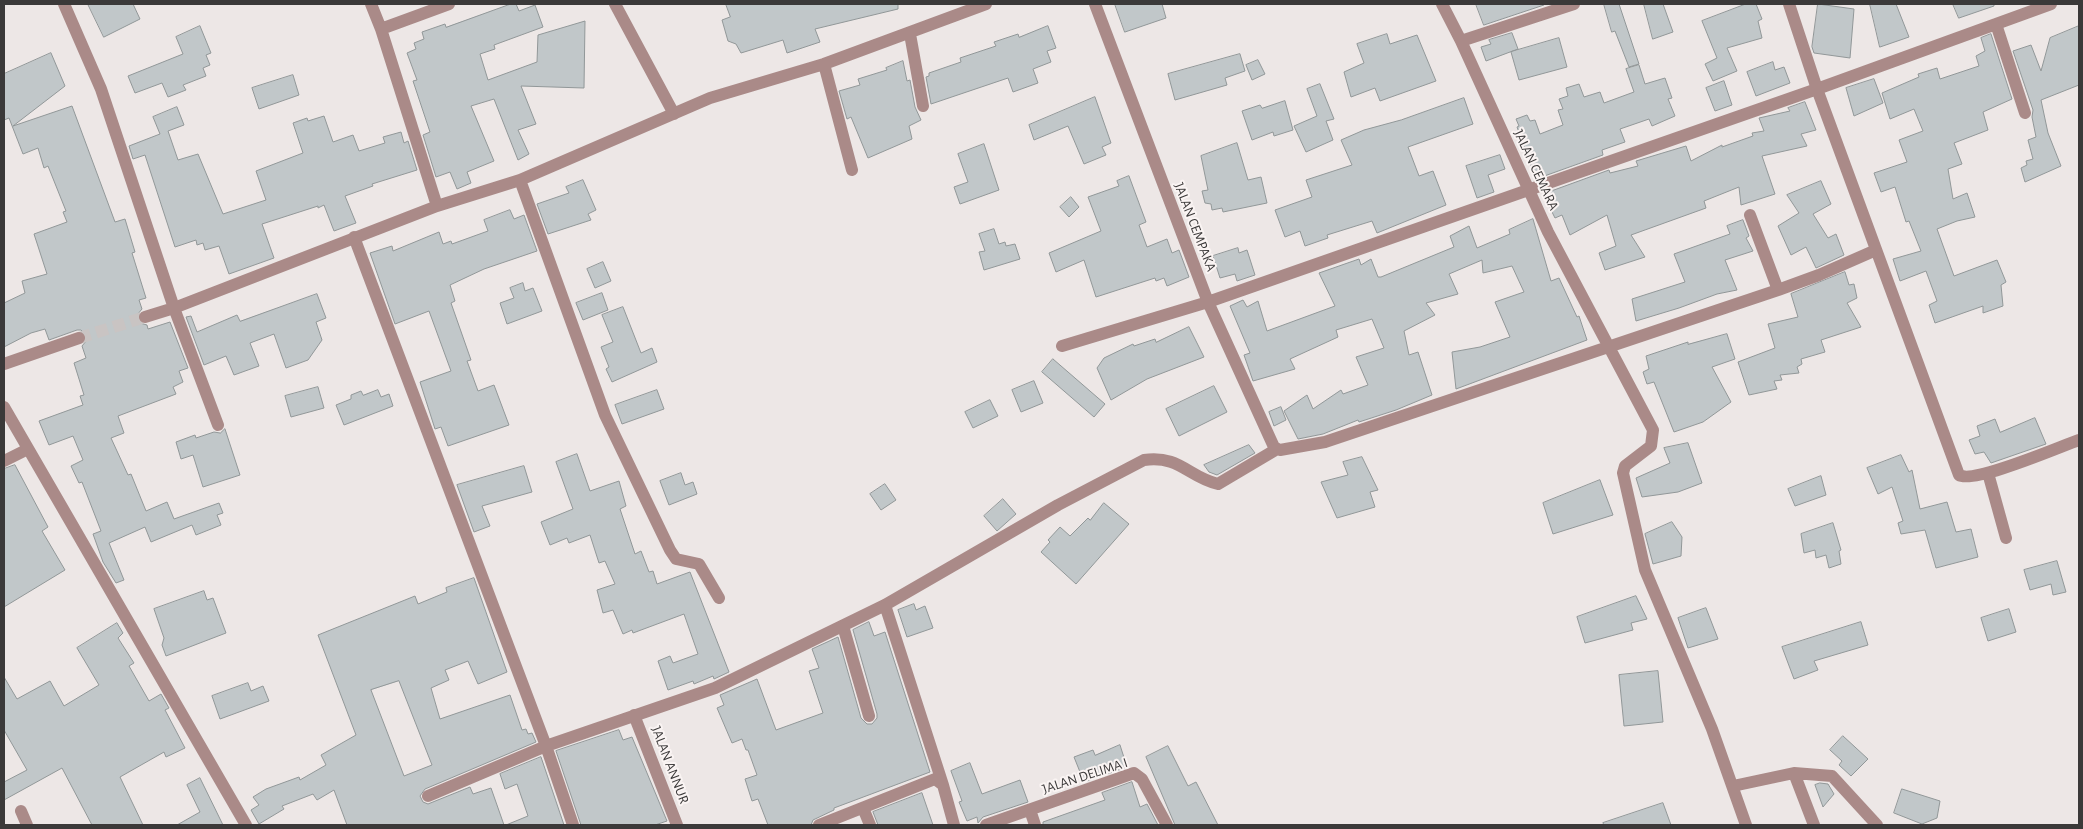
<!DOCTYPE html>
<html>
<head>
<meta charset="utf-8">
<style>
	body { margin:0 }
	#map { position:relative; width:2083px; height:829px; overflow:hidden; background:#ede7e6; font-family:"Alegreya Sans",sans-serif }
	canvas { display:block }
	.frame { position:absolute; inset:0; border:5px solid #3b3939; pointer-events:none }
</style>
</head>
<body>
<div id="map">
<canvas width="2083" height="829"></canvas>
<div class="frame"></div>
</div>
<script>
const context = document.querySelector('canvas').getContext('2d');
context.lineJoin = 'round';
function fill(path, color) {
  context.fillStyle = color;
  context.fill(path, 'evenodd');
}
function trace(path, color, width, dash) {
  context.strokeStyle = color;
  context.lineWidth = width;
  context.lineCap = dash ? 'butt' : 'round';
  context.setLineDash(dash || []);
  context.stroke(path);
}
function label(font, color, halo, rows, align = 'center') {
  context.font = font + ' "Alegreya Sans",sans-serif';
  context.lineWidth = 4;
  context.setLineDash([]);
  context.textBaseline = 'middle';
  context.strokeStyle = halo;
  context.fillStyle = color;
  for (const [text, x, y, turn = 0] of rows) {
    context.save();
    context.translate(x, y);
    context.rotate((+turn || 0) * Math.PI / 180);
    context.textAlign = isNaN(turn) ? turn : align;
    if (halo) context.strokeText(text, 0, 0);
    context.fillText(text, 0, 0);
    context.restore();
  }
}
const building = new Path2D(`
	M88,4H133L140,19L104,37Z
	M511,4H516L519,11L535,5L543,27L494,45L495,49L480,54L488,80L537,62L538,35L585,21L584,88L521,86L536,124L518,130L529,154L518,160L494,99L471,106L494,161L467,172L471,183L457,189L450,172L436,177L423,135L430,132L413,81L417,80L407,53L416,49L414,43L424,39L422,32L445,24L446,27Z
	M726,4H898V9L815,29L820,42L787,53L783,40L741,53L736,44L728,41L722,20L730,17Z
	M1115,4H1162L1166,18L1125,32Z
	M1476,4H1544V5L1484,25Z
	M1604,4H1619L1639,64L1629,67L1615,31L1612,32Z
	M1644,4H1663L1673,32L1653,39Z
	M1746,4H1756L1762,19L1758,21L1762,38L1727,48L1737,71L1713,81L1705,64L1717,58L1702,21Z
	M1818,4L1854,9L1850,58L1814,53L1812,47Z
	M1870,4H1896L1909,37L1880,47Z
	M1953,4H1994V6L1959,18Z
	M200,26L211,53L206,55L210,65L203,68L206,76L183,85L186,90L168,97L162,83L135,93L128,76L183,54L176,37Z
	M1048,26L1056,48L1047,51L1051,62L1033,69L1038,83L1013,92L1008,78L931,104L926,77L929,76V73L961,62L960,58L996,46L994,42L1018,34L1019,37Z
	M2079,26V85L2041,100L2048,133L2061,166L2025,182L2021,168L2027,165L2026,161L2033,159L2028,140L2036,137L2032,117L2033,110L2013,51L2031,45L2041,71L2050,38Z
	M1512,33L1518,49L1486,61L1481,47L1491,44L1489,40Z
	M1387,34L1390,44L1417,35L1436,81L1380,101L1375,88L1351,97L1344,72L1364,63L1357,44Z
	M1991,34L2012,99L1983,112L1988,130L1954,143L1962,164L1948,169L1953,199L1967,193L1975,217L1957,221L1937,229L1954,276L1997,260L2006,282L2001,285L2003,306L1983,313V306L1935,323L1929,305L1937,301L1926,271L1900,281L1893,259L1921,251L1909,221L1906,222L1895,187L1881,192L1874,173L1907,162L1899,140L1923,131L1914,109L1890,119L1882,93L1919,77L1918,74L1937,68L1940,79L1979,66L1976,56L1985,51L1981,38Z
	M1559,38L1567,67L1519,80L1511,52Z
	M51,53L65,86L13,126L72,106L115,222L125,219L135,252L132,253L146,298L139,300L142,309L137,315V320L140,323L147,325L148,329L170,322L188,368L179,371L183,382L173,387L176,394L118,416L124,433L111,438L128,475L131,474L146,511L167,502L174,519L219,503L223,513L217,515L221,525L196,535L192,525L151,542L145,527L109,543L124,580L116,583L103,562L93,534L101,531L82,482L79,483L71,466L83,460L73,436L49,445L39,421L83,405L80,396L84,395L74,363L86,358L82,346L87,340L86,335L81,330H77L49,340L45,329L31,333L4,347V303L25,293L22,281L47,274L34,234L67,222L63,212L66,211L48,166L44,168L38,148L23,154L9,118L4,120V74Z
	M1240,54L1245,71L1225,78L1227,85L1175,100L1168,74Z
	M1258,60L1265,74L1252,80L1246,65Z
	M903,61L907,81L910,80L915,107L921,120L909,126L912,139L868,158L851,117L847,119L839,91L860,85L858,79L887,70L886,68Z
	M1773,62L1775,70L1784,67L1790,83L1756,96L1747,72Z
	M1639,65L1645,84L1665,78L1672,98L1668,99L1675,116L1652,126L1649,119L1620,129L1625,142L1602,150L1603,155L1536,179L1517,127L1519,126L1516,119L1527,115L1530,121L1535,120L1540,134L1563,125L1558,110L1563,109L1559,99L1568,96L1566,88L1579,84L1584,97L1600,92L1604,103L1634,92L1626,69Z
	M293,75L299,95L259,109L252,88Z
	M1874,79L1883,103L1854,116L1846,88Z
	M1724,81L1732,105L1715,111L1706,88Z
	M1320,84L1334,119L1326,121L1333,140L1306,152L1294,126L1317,116L1307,89Z
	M1095,97L1111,143L1102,147L1106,155L1084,164L1068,126L1034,140L1029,125Z
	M1464,98L1473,124L1408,147L1419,176L1433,171L1446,205L1377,233L1372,221L1327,235L1328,238L1305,246L1300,231L1285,237L1275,210L1312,197L1306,180L1352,165L1341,140L1364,130L1401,120Z
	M1285,101L1293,130L1274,136L1273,132L1252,140L1242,111L1260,105L1262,108Z
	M1805,102L1816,130L1801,134L1807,146L1762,156L1775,194L1741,205L1739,187L1704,201L1706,208L1631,235L1645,257L1605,270L1599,253L1616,246L1607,215L1570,235L1562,215L1555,218L1543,194L1609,170L1610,173L1638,166L1636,161L1686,146L1691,161L1722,145V147L1753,136L1752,133L1764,131L1759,118L1790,111L1788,108Z
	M177,107L184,125L168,131L178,160L198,154L223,214L266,200L256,171L303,153L293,123L307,118L308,121L324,116L333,142L353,135L359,151L385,143L383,137L401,132L404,143L408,141L417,170L372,184L373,186L345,196L356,223L334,231L324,205L318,208V206L262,224L274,258L229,274L219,246L205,250L203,243L197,245L196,240L175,247L145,155L133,159L129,146L160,134L153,117Z
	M1237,143L1248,180L1261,177L1267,203L1223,212L1222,208L1212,210L1211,204L1205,203L1202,191L1208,190L1201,156Z
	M984,144L999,190L960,204L954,187L968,182L958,154Z
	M1500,155L1505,169L1488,175L1494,192L1477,198L1466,166Z
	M1129,176L1146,222L1139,225L1147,247L1167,239L1172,253L1179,250L1189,277L1167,286L1164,278L1156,281L1155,278L1096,297L1084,260L1056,272L1049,253L1101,231L1088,197L1119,186L1117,181Z
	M583,180L596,210L588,214L591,220L548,234L537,204L569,193L566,187Z
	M1821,181L1831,204L1813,214L1828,238L1836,234L1844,255L1816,268L1806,247L1791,255L1778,226L1799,213L1787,195Z
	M1071,197L1079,207L1069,217L1060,207Z
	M510,210L514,219L524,215L537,251L484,269L450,285L455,301L451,303L471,360L467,361L478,391L494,385L509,425L448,446L441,427L435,429L420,382L451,371L429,311L395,324L370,253L392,246L393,251L439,232L443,244L451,241L452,244L488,231L484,220Z
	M1533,219L1551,281L1559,278L1577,317L1579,316L1587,340L1456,389L1452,352L1480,347L1510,337L1495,302L1524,292L1512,266L1483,273L1482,260L1449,274L1458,294L1426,303L1435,315L1404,331L1409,355L1418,352L1432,395L1396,410L1359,422L1358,420L1323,434L1298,439L1284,411L1307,395L1313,409L1341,390L1343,394L1368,385L1356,357L1384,348L1372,319L1336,330L1338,337L1290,359L1295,369L1253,381L1244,355L1250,353L1230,306L1243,300L1247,307L1258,301L1267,331L1335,306L1319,273L1359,259L1361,265L1371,259L1378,277H1381L1454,247L1450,236L1469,226L1477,248L1510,234L1509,230Z
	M1743,220L1749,236L1746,238L1753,251L1725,260L1737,290L1717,294L1679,308L1636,321L1632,299L1685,282L1674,254L1730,234L1727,226Z
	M994,229L999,244L1005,242L1006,246L1015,244L1020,259L984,270L979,252L985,251L979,234Z
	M1238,248L1239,253L1247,250L1255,275L1237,281L1235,274L1220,278L1213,256Z
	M603,262L611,281L595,288L587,269Z
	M1845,272L1849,285L1854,284L1857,298L1847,303L1861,327L1821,340L1825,352L1801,359L1802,364L1797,367L1799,373L1780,375L1782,380L1774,381L1777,389L1749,395L1738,362L1775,348L1768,324L1798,317L1791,294Z
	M523,283L525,291L533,288L542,311L507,324L500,303L514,298L510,288Z
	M602,293L608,310L583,320L576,303Z
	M317,294L326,318L316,322L322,340L308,360L286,368L274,334L250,343L259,366L234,375L226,356L204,365L186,317L191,316L197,332L237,315L240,321Z
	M623,307L641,353L652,348L657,362L612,382L606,369L609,367L601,347L613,342L602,315Z
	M1189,327L1204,357L1147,379L1111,400L1097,368L1104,358L1133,344L1134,346L1155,339L1156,342Z
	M1727,334L1735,359L1712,367L1731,402L1703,422L1674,432L1654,382L1647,384L1643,372L1649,369L1646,356L1688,342V344Z
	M1053,359L1105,404L1094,417L1042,372Z
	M1034,381L1043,403L1021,412L1012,390Z
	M1214,386L1227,412L1179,436L1166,409Z
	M318,387L324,408L291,417L285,396Z
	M378,390L381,397L389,394L393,406L344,425L336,405L351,399V395L361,391L363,395Z
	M657,390L664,409L622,424L615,405Z
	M990,400L998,416L973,428L965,412Z
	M1281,407L1286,420L1274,426L1269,412Z
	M2035,418L2046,444L1991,463L1984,452L1975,454L1969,440L1980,436L1977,426L1995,419L2000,432Z
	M225,429L240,475L203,487L193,455L181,459L176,442L195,435L196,438L214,432L220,433Z
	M1688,443L1702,483L1678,492L1642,497L1636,478L1670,463L1664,448Z
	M1249,445L1255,453L1217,475L1209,472L1204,465Z
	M577,454L590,491L619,481L626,506L620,509L635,554L641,551L649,572L653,571L657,584L690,572L729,672L714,679L713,676L694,684L693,681L668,690L658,661L670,656L673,663L698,654L684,614L633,633L632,630L623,634L613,610L603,613L597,590L615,584L605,561L599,563L590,535L569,543L567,538L550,545L541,522L573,509L556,462Z
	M1901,455L1909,472L1912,470L1920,509L1947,502L1956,532L1971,529L1978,557L1936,568L1925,530L1901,534L1898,523L1903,521L1892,487L1878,494L1867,468Z
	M1362,457L1378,490L1370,492L1375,507L1337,518L1321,482L1348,475L1343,462Z
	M15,465L48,527L42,531L65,570L4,607V469Z
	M524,466L532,492L482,506L490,526L474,532L457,485Z
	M681,473L685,485L693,482L697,494L669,505L660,481Z
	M1821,476L1826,495L1795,506L1788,489Z
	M1600,480L1613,515L1553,534L1543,503Z
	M885,484L896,500L881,510L870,494Z
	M1003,499L1016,514L997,531L984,516Z
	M1104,503L1129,524L1076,584L1041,552L1050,542L1048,540L1060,527L1070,536L1088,518L1090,520Z
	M1672,522L1682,537L1681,556L1653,564L1645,534Z
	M1833,523L1841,550L1839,551L1841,564L1829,568L1826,555L1816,558L1815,550L1804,553L1801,534Z
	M2057,561L2066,592L2053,595L2051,584L2030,590L2024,570Z
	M474,578L507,672L478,684L468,661L445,670L449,680L431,688L440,719L510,695L522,730L526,729L528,734L532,733L536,742L425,789L420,796L423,802L428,804L470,787L473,794L491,788L504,825H347L334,790L317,800L313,794L282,806L284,809L259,824L251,810L259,805L253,797L266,789L299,777L300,780L326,765L321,755L356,735L318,635L415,596L418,604L447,592L446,588ZM399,681L432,765L404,776L371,690Z
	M204,591L207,600L213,598L226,633L166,656L162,645L164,638L154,609Z
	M1636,596L1647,619L1631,623L1633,630L1585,643L1577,617Z
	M914,604L916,610L925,606L933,628L907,637L898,610Z
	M1706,608L1718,639L1688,648L1678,618Z
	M2009,609L2016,632L1988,641L1981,618Z
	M869,622L874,636L885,632L930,772L834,808V810L813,820L811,825H768L758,799L752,801L745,779L757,775L748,750H746L742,739L732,743L717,708L724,705L720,695L757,679L776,730L823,713L809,671L819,668L812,649L838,637L861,718L867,724H872L877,718V714L853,630Z
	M1861,622L1868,645L1814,661L1818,670L1794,679L1782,647Z
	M117,623L123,633L118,638L134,663L129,666L149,701L161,694L169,708L165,710L185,748L166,757L164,752L120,777L143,825H92L62,768L4,800V782L27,770L4,730V677L17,699L50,681L64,706L99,685L77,648Z
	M1658,671L1663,722L1624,726L1619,675Z
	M248,683L251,691L263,686L269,701L220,719L212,696Z
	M619,730L623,740L632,737L667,821L655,825H581L556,751Z
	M1843,736L1868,759L1851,776L1839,765L1842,761L1830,750Z
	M1120,745L1127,767L1084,782L1074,757L1093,750L1095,755Z
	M1168,746L1188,786L1196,782L1218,825H1175L1146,757Z
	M541,757L564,825H506L528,816L517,784L505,789L500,774Z
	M970,763L982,794L1020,780L1028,802L983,817L978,823L977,817L967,821L959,802L962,801L951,771Z
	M200,778L223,825H177L200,812L187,785Z
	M1132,782L1140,807L1147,804L1158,825H1043V822L1105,800L1102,793Z
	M1820,783L1828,784L1834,794L1823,807L1815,785Z
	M1902,789L1940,801L1937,818L1922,824L1894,813Z
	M922,793L933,825H878L873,812Z
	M1663,803L1671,825H1604L1603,823Z`);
fill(building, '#c1c7c9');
trace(building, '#919798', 1);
trace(new Path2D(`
	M79,338L145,317`), '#c9c4c3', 12, [12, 6]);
trace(new Path2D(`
	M64,4L101,89L174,308L218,425
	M371,4L381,29L437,206
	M615,4L674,114
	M1095,4L1208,302L1274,447L1280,450L1325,442L1778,290L1819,275L1876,250
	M1442,4L1461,41L1548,232L1653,430L1651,446L1625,466L1623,473L1645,570L1712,729L1746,825
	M1789,4L1817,89L1959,475C1974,484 2059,447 2079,440
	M1996,24L2025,113
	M381,29L449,4
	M910,34L923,106
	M1461,41L1574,4
	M824,64L852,170
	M520,180L605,415L670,550L676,559L699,564L719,598
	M1750,215L1778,290
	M354,237L546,746L573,825
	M145,317L174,308L437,206L520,180L710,98L824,64L986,4
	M1062,346L1208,302L1817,89L2051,4
	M4,364L79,338
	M4,407L246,825
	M4,461L28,449
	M1988,473L2006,538
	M885,605L943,785
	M843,626L869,716
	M634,715L677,825
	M1794,773L1814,825
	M1733,786L1794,773L1832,776L1877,825
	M428,796L546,746L715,688L885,605L1058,505L1144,460C1180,455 1188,477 1218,484L1277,449
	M863,808L870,825
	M1030,810L1035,825
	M21,811L27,825
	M819,825L935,779L943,785L954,825
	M986,825L1134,773L1142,779L1167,825`), '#aa8a88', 12);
label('14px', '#3b3939', '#faf4f3', [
	["JALAN CEMARA",1536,170,65],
	["JALAN CEMPAKA",1195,227,69],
	["JALAN ANNUR",670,765,69],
	["JALAN DELIMA I",1085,776,-18]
]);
</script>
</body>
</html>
